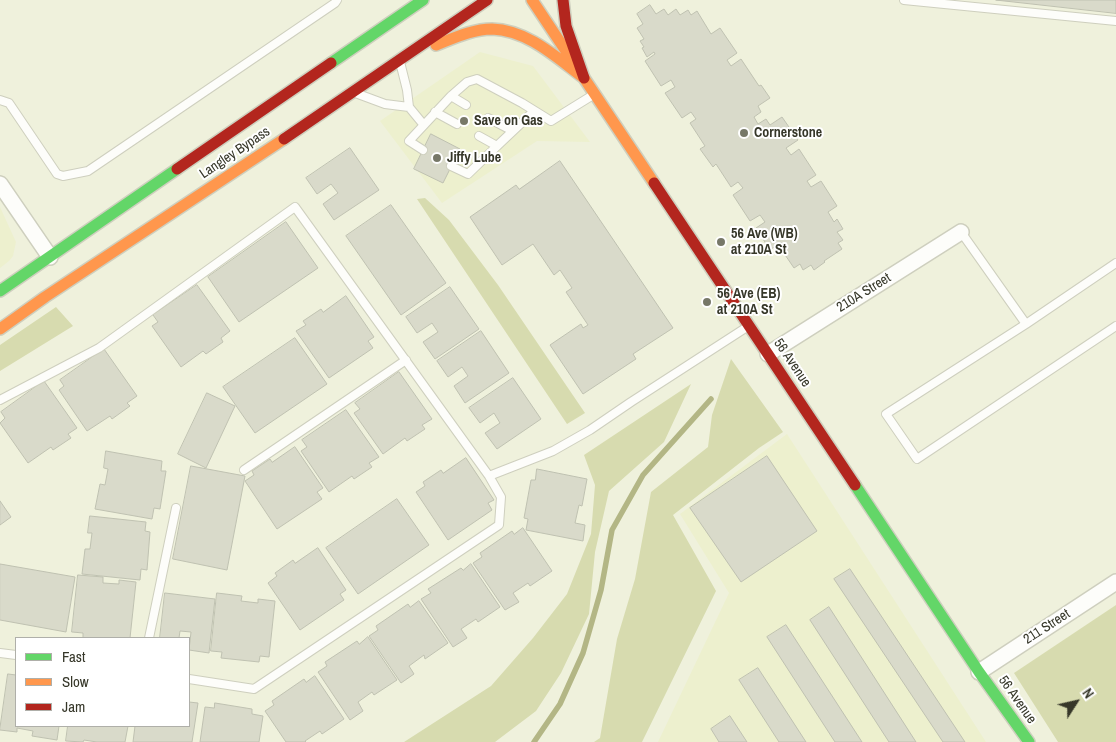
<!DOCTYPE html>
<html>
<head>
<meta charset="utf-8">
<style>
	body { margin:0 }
	#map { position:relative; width:1116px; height:742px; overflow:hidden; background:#eff1dc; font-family:"Archivo Narrow",sans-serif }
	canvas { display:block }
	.legend { position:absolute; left:15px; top:637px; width:175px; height:90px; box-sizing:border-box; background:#fff; border:1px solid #afafa9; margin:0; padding:6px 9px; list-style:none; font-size:15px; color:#363729 }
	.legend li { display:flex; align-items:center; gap:10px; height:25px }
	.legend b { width:25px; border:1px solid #afafa9 }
	.north { position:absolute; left:1051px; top:677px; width:50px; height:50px; -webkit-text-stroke:4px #fff; paint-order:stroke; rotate:55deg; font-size:14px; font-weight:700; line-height:20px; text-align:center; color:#363729 }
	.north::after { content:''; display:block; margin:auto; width:18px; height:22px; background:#363729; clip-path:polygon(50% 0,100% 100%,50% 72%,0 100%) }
</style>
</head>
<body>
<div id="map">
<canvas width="1116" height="742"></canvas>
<ul class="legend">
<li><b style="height:6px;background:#63d668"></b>Fast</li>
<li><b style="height:6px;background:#ff974d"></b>Slow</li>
<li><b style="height:6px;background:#b3261e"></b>Jam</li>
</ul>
<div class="north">N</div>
</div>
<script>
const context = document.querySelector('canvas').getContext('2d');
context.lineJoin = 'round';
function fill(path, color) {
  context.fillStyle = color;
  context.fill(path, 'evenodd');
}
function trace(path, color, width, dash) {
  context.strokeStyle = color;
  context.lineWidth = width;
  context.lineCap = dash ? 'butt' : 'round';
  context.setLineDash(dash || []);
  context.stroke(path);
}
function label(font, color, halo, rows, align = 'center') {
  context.font = font + ' "Archivo Narrow",sans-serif';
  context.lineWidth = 4;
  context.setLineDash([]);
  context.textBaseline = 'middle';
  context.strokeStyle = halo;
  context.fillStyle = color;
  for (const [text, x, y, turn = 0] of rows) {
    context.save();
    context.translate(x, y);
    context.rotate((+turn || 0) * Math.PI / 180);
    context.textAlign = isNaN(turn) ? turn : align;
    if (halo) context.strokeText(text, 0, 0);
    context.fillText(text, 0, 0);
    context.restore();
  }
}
fill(new Path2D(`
	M480,52L533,66L590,142L537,141L442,203L380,121Z
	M0,207L16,242L13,256L9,261L0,268Z
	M787,434L986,742H658L729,593L680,514Z`), '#edf0ce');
fill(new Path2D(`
	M425,198L449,220L498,285L585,413L567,424L417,199Z
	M56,307L73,326L0,371V345Z
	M731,359L783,432L759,448L673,515L716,591L642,742H594L600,738L617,639L635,579L651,492L708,447L712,415Z
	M691,384L664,442L609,491L595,552L589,614L561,673L536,711L495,742H404L491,686L533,638L567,594L591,534L595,485L584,455Z
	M1116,605V742H1058L1014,673Z`), '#d7dbaf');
trace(new Path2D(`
	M534,742L560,704L583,653L601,590L612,530L643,475L711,399`), '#b3b685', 5.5);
const building = new Path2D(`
	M996,0H1116V13Z
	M650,5L656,14L664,9L668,15L676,9L680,15L688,10L691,15L697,11L711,34L720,28L737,53L727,60L731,66L741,59L759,86L761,85L770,98L758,106L761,112L754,117L758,124L766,119L770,125L782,117L798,140L786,148L791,155L799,149L816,175L807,181L811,187L821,181L837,206L828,212L834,222L837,219L843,229L837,232L843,240L838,243L842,249L824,261L825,262L814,270L811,265L803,270L800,264L794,268L781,249L784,247L781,242L770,250L756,228L765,222L760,215L750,221L733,195L743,188L738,182L731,187L716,164L713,167L700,149L705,146L690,123L696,119L691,112L682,118L665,93L675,87L671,80L661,86L645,61L655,54L654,52L647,57L642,48L644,47L640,41L644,39L637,28L643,24L637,14Z
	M431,134L460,149L443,183L414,169Z
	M350,148L379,190L334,220L323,204L338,193L331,184L317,194L306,178Z
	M560,161L673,328L633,354L636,359L583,394L550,345L581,324L583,328L588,325L566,292L572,288L560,270L554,275L533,244L502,265L470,217L516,185L519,189Z
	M391,205L446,283L401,315L346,236Z
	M286,222L318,268L239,322L208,277Z
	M197,285L230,331L221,338L223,342L206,354L203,351L181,367L152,326L158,322L153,315Z
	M450,287L479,329L435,359L423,342L438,332L432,323L417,333L406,317Z
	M346,296L374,337L368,341L373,348L329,378L296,331L306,325L303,321L321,309L323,312Z
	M481,331L509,373L465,403L454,386L468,376L462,367L448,377L437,361Z
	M295,338L327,384L255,433L223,387Z
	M104,349L137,396L127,403L130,406L112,419L110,416L87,431L59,390L64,386L60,380Z
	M399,372L432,419L422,425L425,429L407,441L405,438L383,454L354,413L360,409L355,403Z
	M513,378L541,419L497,449L485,433L500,423L494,413L480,423L469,408Z
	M44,381L77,428L68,434L71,438L53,450L51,447L28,463L0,423L5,418L1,412Z
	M207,393L235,406L206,468L178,454Z
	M346,410L379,457L369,463L372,467L354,479L352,476L329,492L301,451L307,447L302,440Z
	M295,447L323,488L317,492L322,499L277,529L245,481L254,475L252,471L270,459L272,462Z
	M106,451L162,461L161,471H166L160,509L154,508L152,519L95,509L100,484L105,485L108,469L104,468Z
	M767,456L817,531L741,582L690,508Z
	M466,458L494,500L488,503L492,510L448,540L416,492L425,486L423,482L441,470L443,473Z
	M191,466L245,476L227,570L173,559Z
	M537,469L587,479L582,506L579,505L575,523L585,525L583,541L526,530L528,519L524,518L531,480H535Z
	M397,499L429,545L358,594L326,548Z
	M0,501L11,517L0,525Z
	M90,516L146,522L145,531L150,532L147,570L141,569L140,580L82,574L85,549H90L92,533H88Z
	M523,528L552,571L530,586L528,583L513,593L519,602L505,610L473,563L482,557L480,553L512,531L514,534Z
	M318,548L346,590L340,594L344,600L300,630L268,583L277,576L275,573L293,560L295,563Z
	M0,564L75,577L66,632L0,620Z
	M471,564L500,607L478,622L476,619L461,629L467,638L453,647L421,599L431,593L428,589L461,568L463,570Z
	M850,569L965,742H943L834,579Z
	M78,575L103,577V583L119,584V580L136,582L130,638H83V633L72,632Z
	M165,593L215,599L209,653L189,650L191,632L180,631L179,638H160Z
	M217,593L242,596L241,601L258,603V599L275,601L269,657L260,656L259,662L221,658L222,652L211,651Z
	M419,601L448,643L425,659L424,655L409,666L414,674L401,683L369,636L378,630L376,626L408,604L410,607Z
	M829,607L916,742H889L810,620Z
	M786,625L862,742H835L767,637Z
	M368,637L397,680L374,695L372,692L358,702L363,711L350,720L318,672L327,666L325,662L357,641L359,644Z
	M758,668L806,742H779L739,680Z
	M8,674L16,675V726H59L57,740L32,736L33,731L17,728V732L0,730Z
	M315,676L344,719L322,734L320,731L305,741L306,742H286L265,711L274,705L272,701L304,679L306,682Z
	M189,702L198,703L192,742H133L135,726H189Z
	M215,703L252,709V714L263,716L259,742H200L205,707L214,708Z
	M730,716L747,742H719L711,729Z
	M68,726H128L125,742H97L84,740L83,742L66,741Z`);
fill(building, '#d9daca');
trace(building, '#bfc1b1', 1);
const lane = new Path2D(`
	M904,0L1116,21
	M400,62L407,90L409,107L423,124
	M358,94L385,104L409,107
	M451,96L466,105
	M0,100L9,103L57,174L63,176L88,171L335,3L337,0
	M435,112L457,124
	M488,118L513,131
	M479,136L497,146L534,111
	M423,150L409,141L451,96L467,82L477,79L522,103L551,121L593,95
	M451,166L468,174L497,146
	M961,232L1026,324L886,414L917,459L1116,326
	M1026,324L1116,263
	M0,400L99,348L295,207L489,476L501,497L499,525L254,689L189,679
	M244,470L406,360
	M489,476L553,451L590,430L631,402L747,327
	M149,638L176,508
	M0,653L16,655`);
const street = new Path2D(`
	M0,184L50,257
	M768,354L961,232
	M979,672L1116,582`);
const fast = new Path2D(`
	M331,63L423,0
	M0,291L177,169
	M855,485L979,672L1029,742`);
const slow = new Path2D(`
	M532,0L654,183
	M436,45C454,38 473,29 492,29C528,30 557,58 584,78
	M0,329L45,297L284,139`);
const jam = new Path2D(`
	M563,0L566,26L584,78
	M284,139L487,0
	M177,169L331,63
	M654,183L855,485`);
trace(lane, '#cecfbe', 10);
trace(street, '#cecfbe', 18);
trace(fast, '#cecfbe', 14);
trace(slow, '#cecfbe', 14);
trace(jam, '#cecfbe', 14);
trace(lane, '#fdfdfa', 8);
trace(street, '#fdfdfa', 15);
trace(fast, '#63d668', 11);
trace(slow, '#ff974d', 11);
trace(jam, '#b3261e', 11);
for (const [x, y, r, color] of [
	[464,121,5,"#777868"],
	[744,133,5,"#777868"],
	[437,158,5,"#777868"],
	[721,242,5,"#777868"],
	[707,302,5,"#777868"]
]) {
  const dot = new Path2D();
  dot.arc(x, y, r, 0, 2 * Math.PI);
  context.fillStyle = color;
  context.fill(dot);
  trace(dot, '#fff', 2);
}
label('bold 14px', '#363729', '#fff', [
	["Save on Gas",474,121],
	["Cornerstone",754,133],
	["Jiffy Lube",447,158],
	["56 Ave (WB)",731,234],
	["at 210A St",731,250],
	["56 Ave (EB)",717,294],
	["at 210A St",717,310]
], 'left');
label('14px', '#363729', '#fff', [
	["Langley Bypass",235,153,-34],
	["210A Street",864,293,-32],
	["56 Avenue",792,363,56],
	["211 Street",1047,627,-33],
	["56 Avenue",1017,700,55]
]);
</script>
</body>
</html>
